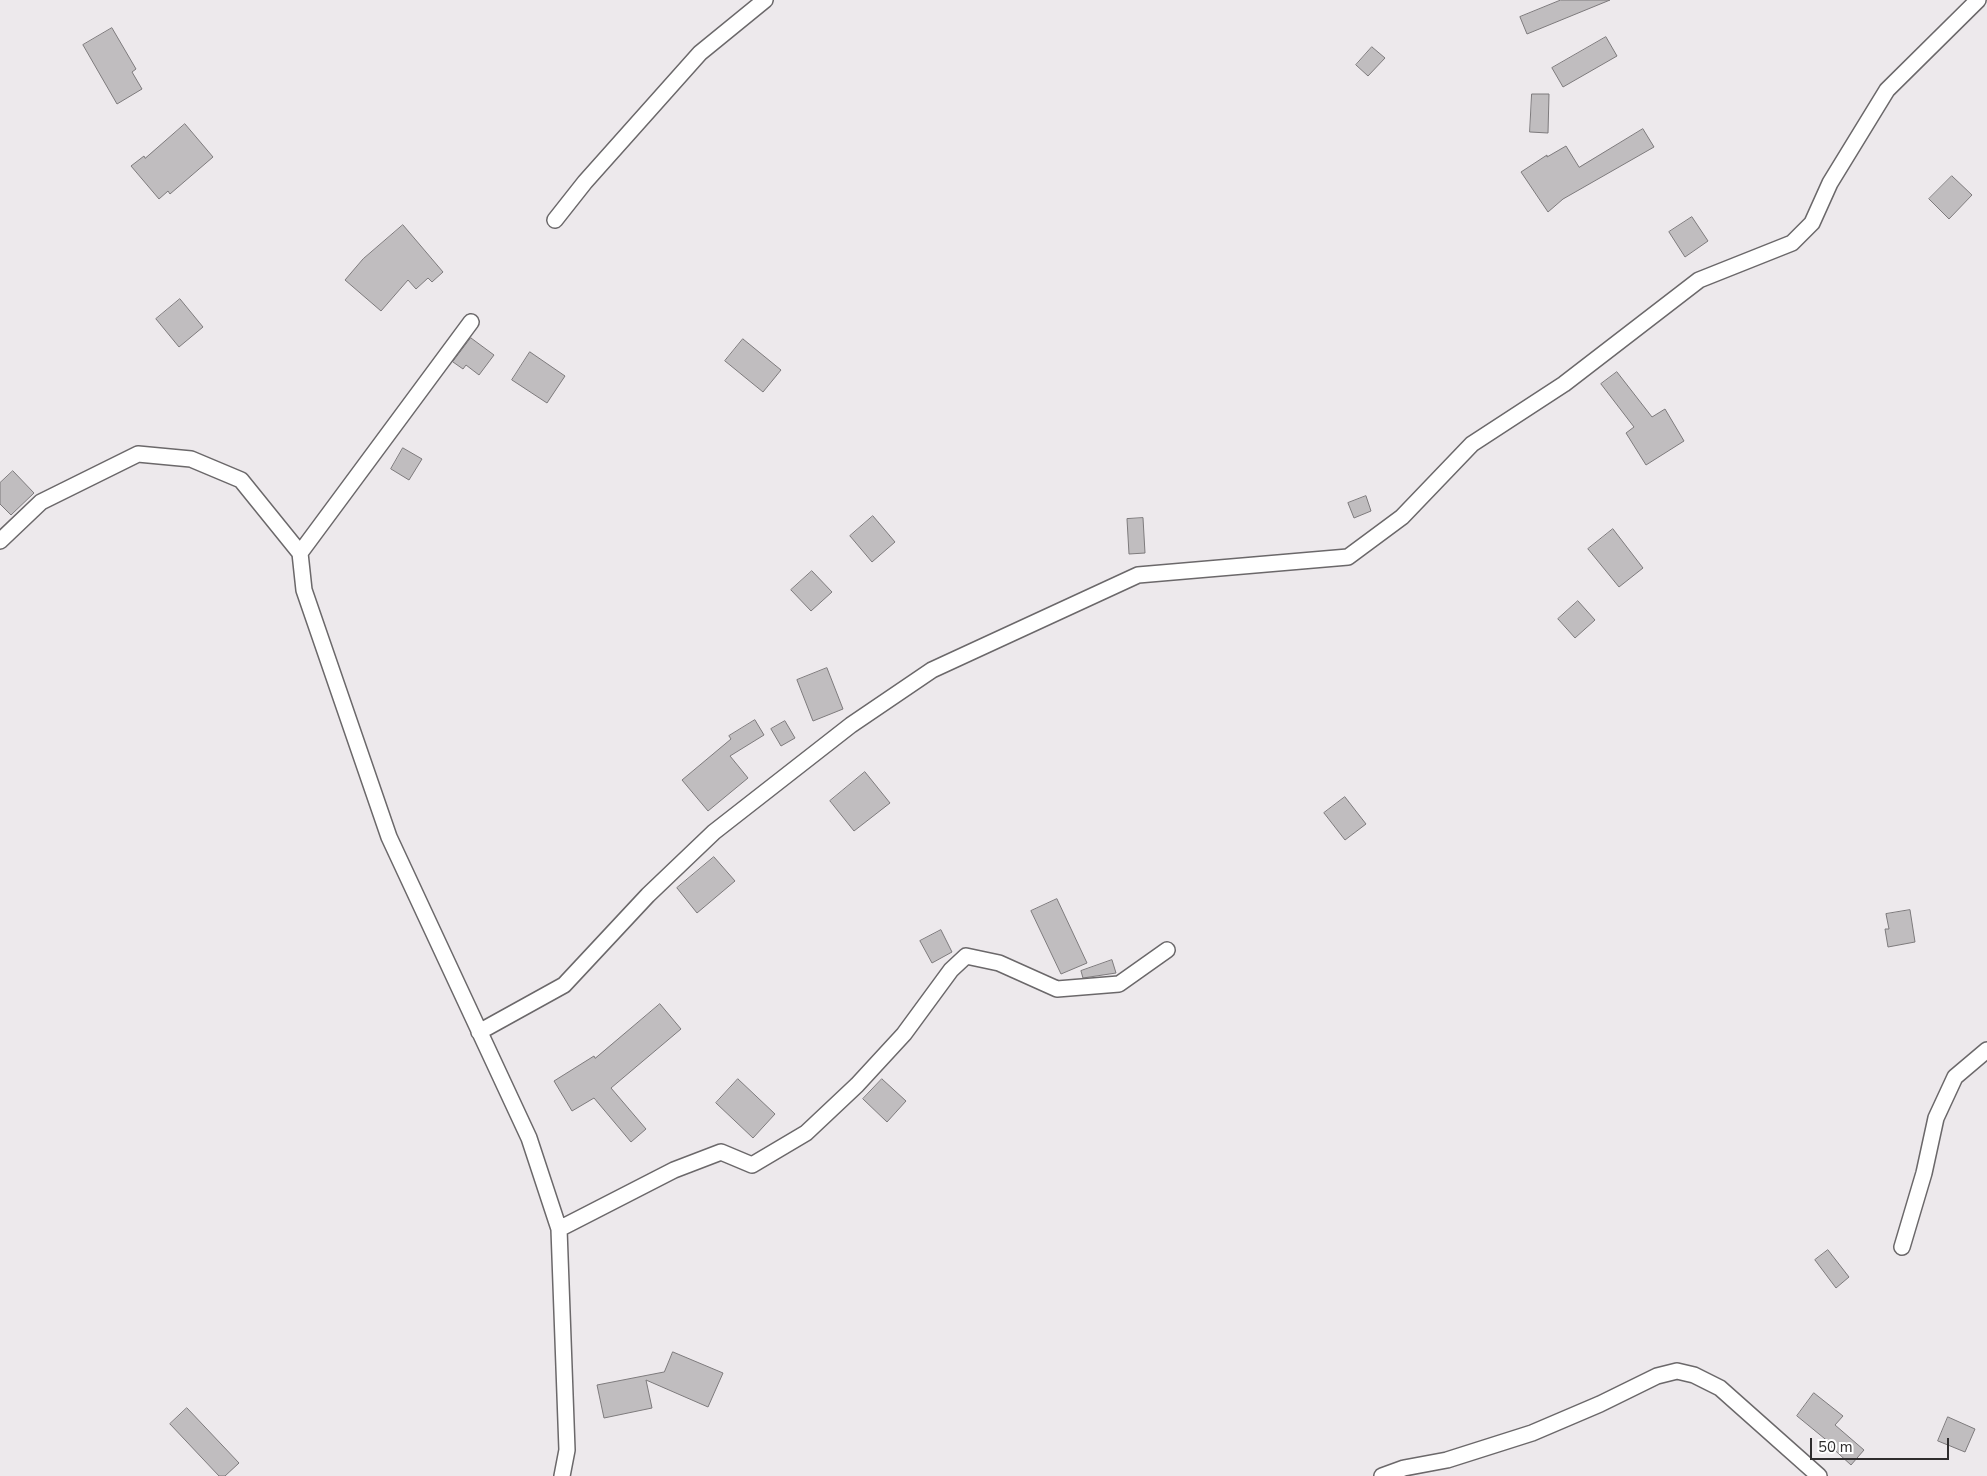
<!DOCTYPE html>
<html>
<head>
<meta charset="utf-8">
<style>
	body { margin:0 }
	#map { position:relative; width:1987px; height:1476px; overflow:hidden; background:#ede9ec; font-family:"Nunito Sans",sans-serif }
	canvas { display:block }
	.scale { position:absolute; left:1810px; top:1438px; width:139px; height:22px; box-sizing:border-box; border:2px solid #2f2d2e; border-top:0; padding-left:6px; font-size:15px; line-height:18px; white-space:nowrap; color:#2f2d2e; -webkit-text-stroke:4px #fff; paint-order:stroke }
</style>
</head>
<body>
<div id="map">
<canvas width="1987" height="1476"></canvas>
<div class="scale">50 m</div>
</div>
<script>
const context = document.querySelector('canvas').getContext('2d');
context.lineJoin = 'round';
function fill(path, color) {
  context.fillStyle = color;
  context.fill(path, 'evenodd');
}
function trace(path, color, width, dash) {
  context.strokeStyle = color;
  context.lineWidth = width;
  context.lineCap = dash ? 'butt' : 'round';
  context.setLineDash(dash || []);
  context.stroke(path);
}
const building = new Path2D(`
	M1561,0H1610L1527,34L1520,17Z
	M112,28L136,69L132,72L142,89L117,104L83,45Z
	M1606,37L1617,56L1563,87L1552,68Z
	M1372,47L1385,58L1368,76L1356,65Z
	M1532,94H1549L1548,133L1530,132Z
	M185,124L213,157L170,194L168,191L159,199L131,166L144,156L145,158Z
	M1643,129L1654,147L1563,199L1548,212L1521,172L1547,155V157L1566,146L1579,167Z
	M1952,176L1972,195L1949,219L1929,199Z
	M1692,217L1708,241L1685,257L1669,232Z
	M403,225L443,272L432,282L428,278L416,289L408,280L381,311L345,280L363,259Z
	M180,299L203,327L179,347L156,319Z
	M471,338L494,355L479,375L466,365L463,369L453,362Z
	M743,339L781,370L763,392L725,361Z
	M530,352L565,376L547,403L512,380Z
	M1617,372L1652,417L1665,409L1684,441L1646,465L1626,433L1634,427L1601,384Z
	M403,448L422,459L409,480L391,469Z
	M13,471L34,493L11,515L0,504V483Z
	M1366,496L1371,511L1354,518L1348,503Z
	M873,516L895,542L872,562L850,536Z
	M1143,518L1145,553L1129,554L1127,519Z
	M1613,529L1643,568L1619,587L1588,549Z
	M812,571L832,592L811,611L791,590Z
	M1578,601L1595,620L1575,638L1558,619Z
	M827,668L843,709L813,721L797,680Z
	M755,720L764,735L730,756L748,778L708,811L682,780L731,739L729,736Z
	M785,721L795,738L781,746L771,729Z
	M865,772L890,803L854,831L830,801Z
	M1345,797L1366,824L1345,840L1324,813Z
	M714,857L735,881L697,913L677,888Z
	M1057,899L1087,963L1061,974L1031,911Z
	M1910,910L1915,942L1888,947L1885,929H1889L1886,914Z
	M941,930L952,952L932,963L920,941Z
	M1112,960L1116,973L1083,978L1081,971Z
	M660,1004L681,1029L611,1088L646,1129L631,1142L594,1098L572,1111L554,1081L594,1056L595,1058Z
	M738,1079L775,1114L753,1138L716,1103Z
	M882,1079L906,1101L887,1122L863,1099Z
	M1828,1250L1849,1277L1836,1288L1815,1260Z
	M673,1352L723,1373L708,1407L646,1380L652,1408L604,1418L597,1385L664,1372Z
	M1814,1393L1843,1416L1835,1425L1864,1450L1851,1465L1828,1444L1830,1443L1797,1416Z
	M187,1408L239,1463L225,1476H219L170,1424Z
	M1948,1417L1975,1429L1965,1452L1938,1441Z`);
fill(building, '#c0bdbf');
trace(building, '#7d7a7c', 1);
const street = new Path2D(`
	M555,220L585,182L700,53L765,0
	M0,541L41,502L138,454L191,459L241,480L300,553L304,590L389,837L529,1138L559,1229L567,1450L562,1476
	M300,553L471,322
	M479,1032L564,985L648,895L714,832L851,725L932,670L1138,575L1348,557L1402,517L1472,444L1564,384L1699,280L1792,243L1812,223L1830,183L1887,90L1978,0
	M559,1229L674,1170L721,1152L752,1165L806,1133L857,1085L904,1034L951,970L966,956L999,963L1057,989L1119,984L1167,950
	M1902,1247L1924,1173L1936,1118L1955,1077L1987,1050
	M1382,1476L1404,1468L1447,1460L1532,1433L1600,1404L1657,1376L1677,1371L1694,1375L1720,1388L1819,1476`);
trace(street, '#6b686a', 18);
trace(street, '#fff', 15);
</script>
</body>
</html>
